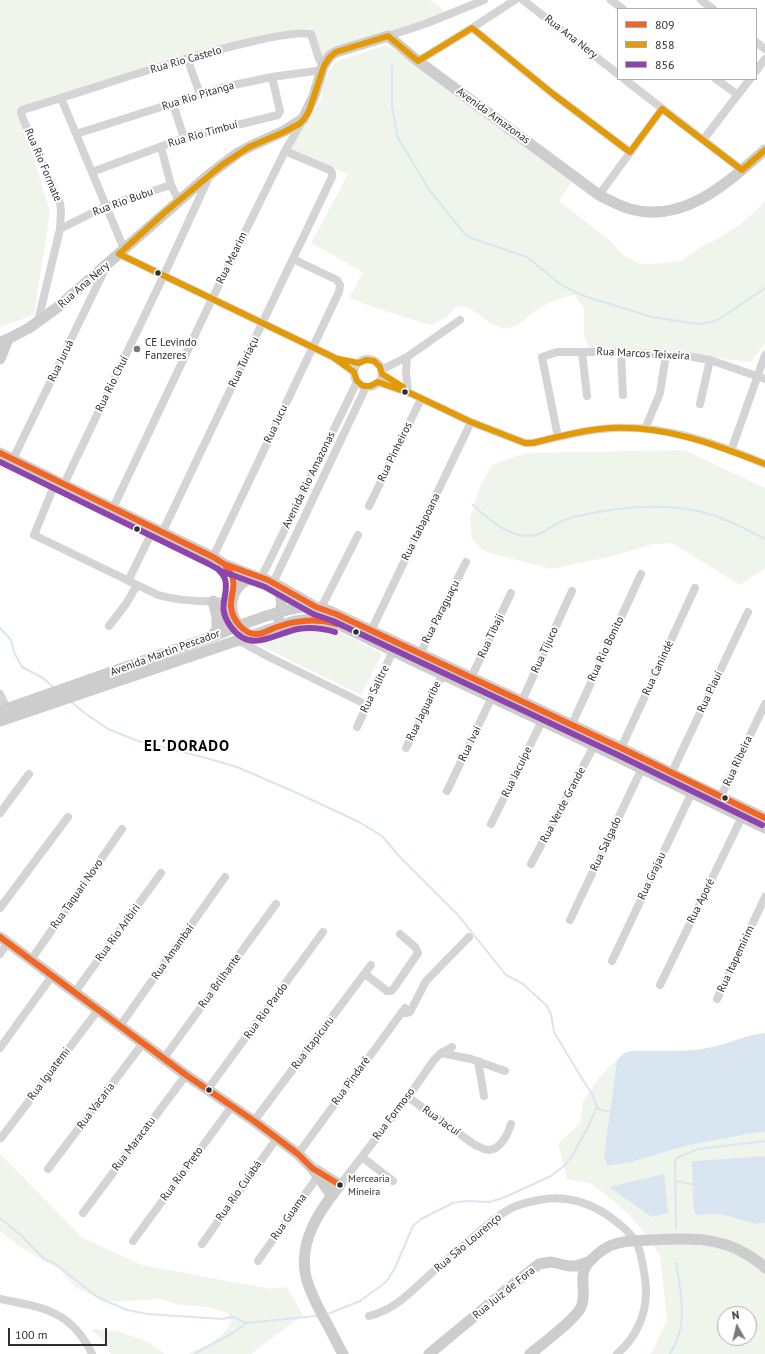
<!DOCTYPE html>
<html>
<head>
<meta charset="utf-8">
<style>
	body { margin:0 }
	#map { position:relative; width:765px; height:1354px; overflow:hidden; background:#fff; font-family:"PT Sans",sans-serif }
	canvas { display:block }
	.legend { position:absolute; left:617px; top:8px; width:140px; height:72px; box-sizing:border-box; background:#fff; border:1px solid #acacac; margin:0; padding:5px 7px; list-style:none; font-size:12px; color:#2f2f2f }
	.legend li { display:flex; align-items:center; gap:8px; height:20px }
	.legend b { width:20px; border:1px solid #acacac }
	.north { position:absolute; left:717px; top:1306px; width:40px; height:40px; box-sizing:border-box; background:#fff; border:1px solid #acacac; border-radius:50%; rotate:352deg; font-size:11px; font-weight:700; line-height:16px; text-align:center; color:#2f2f2f }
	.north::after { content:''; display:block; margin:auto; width:14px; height:18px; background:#787878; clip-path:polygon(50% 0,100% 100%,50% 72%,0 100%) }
	.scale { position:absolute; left:8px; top:1328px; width:99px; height:18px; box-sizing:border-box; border:2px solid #2f2f2f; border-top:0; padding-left:5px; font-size:12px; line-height:14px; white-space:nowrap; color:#2f2f2f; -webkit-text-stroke:3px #fff; paint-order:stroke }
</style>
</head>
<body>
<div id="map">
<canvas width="765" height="1354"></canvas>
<ul class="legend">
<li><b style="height:5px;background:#f26522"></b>809</li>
<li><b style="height:5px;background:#e39a05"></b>858</li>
<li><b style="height:5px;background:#8e44ad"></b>856</li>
</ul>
<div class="north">N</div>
<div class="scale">100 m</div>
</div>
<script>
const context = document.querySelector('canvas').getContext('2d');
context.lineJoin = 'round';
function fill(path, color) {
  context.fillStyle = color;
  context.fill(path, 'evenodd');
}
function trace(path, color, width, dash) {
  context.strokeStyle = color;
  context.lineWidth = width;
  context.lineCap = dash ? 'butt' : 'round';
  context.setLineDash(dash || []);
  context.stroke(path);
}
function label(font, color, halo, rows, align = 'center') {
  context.font = font + ' "PT Sans",sans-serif';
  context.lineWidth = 4;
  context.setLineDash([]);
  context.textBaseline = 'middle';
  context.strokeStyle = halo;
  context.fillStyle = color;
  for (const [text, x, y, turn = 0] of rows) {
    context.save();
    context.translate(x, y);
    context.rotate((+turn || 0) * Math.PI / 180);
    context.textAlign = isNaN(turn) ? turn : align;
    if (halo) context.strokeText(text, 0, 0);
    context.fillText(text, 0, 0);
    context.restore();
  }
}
fill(new Path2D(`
	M0,0H430L440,7L447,16L342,47L319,59L311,28L234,43L19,109L50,212L34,315L0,327Z
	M386,45L428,70L573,180L559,201L612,242L622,254L640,264H655L681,261L705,244L712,242L739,225L753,213L765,201V343L751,362L667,352L589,348L584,335V309L575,295C561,296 546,304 534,312C524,319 517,328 505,328C489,329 471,300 455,308C453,310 451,313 449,315C444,319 438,321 433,325L420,322L373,307L349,298L363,272L311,243L348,174L288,150L321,100L323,83L335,62Z
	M684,450L765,488V568L740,585L672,543L653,544L613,556L551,569L483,551L472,539L470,519L479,488L492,465L525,453Z
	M311,625L340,632L382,654L361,695L249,640L286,627Z
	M617,1060L604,1156L631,1162L685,1146L753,1133L765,1132V1156L692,1161L693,1203L695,1214L699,1215L715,1214L728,1216L755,1224L765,1223V1354H651L667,1320L660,1255L631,1216L592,1184L567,1179L558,1144L580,1123L583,1101L599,1078L610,1066ZM725,1314H749V1338H725Z
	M0,1154L83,1238L142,1265L271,1289L287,1287L303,1315L251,1354H188C203,1347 226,1338 231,1320L228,1313L210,1307L179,1305L159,1299L117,1302L97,1298L75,1287L59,1269L20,1247L0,1231Z
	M91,1329L117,1331L126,1334L150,1343L165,1354H111L103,1341Z`), '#f0f5ec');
fill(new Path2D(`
	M765,1033V1132L753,1133L685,1146L631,1162L607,1166L604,1156L617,1060L624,1053L631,1051C653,1050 681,1052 702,1049C724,1046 743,1035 765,1033Z
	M765,1156V1223L755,1224L728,1216L715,1214L699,1215L695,1214L693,1203L692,1161Z
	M664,1174L668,1213L652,1217L609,1187Z`), '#d9e5f1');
trace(new Path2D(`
	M392,65V108L398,138L430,191L465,234L471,238L527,257L559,283L571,290L587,297L652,317L698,324L716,321L765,288
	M473,505C489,519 505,535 527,536C539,537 550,527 560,522C567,519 576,516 583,515C618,507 663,503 698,511C721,516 744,528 765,539
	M0,628L11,640L14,652L22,667L43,678L53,687
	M70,701L86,714L108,729L138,741L206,758L237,767L297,793L359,822L382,836L399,856L458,915L506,975L523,984L547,1006L551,1014L554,1032L581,1077L592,1094L597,1107L601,1110L612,1112
	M676,1181L695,1185
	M0,1218L22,1236L44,1259L54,1263L99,1298L127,1310L148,1314L207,1318L223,1319L232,1317L238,1319L246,1323L316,1316
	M676,1228L675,1162L677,1158L698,1149L765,1141
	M328,1314L360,1301L386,1282L394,1270L413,1226L421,1219L453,1203L466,1201L489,1202L503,1198L551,1176L564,1166L572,1156L587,1129L597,1107
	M194,1354L233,1333L246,1323
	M670,1354C673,1348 677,1341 679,1334C685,1317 680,1281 676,1263`), '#d9e5f1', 2);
trace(new Path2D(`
	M523,0L618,74
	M611,0L623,9
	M701,0L713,9
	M472,28L553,94L630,152
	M388,36L425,24L484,0
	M756,42L765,49
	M187,58L200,94
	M418,61L472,28L515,0
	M756,71L765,59
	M624,79L742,170
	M716,79L738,95
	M61,98L124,249
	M173,104L184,138
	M76,134L224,87L272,77L322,70
	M703,140L750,79
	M161,147L171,185L179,201
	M92,172L184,138L278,115L280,111L272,77
	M599,195L662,109
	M60,229L61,211L60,203L23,119L21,112L22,110C99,87 175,59 254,41C268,38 297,31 311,34L319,59L323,66
	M119,254L333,357L354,372
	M38,321L60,229L106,206L171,185
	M582,352L587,396
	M621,352L623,395
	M407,357L406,372L408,391
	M354 373a14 14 0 1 1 28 0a14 14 0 1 1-28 0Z
	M381,370L407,357L460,320
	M382,374L402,387
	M378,382L412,394L471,422L525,443C536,444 547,439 558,437C572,434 588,430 603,429C658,422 715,443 765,464
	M700,404L710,360
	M645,429L660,393L666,354
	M558,437L542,357L557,352H621L687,356L710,360L765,379
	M731,451L765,355
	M13,459L107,265
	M56,481L34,535L158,595C182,602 208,602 232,601
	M64,484L164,275L209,177
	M369,506L421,399
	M113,508L212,299L285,151L303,120
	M162,533L332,177V173L330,170L285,151
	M213,557L339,292L340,285L337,280L293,259
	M261,578L357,382
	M128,581L154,528
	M273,583L366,387
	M321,608L358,535
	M109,626L126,604L137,585
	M371,631L471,422
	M238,640L267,656L367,705
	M418,658L466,562
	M471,678L511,593
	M0,694L7,709
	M520,705L572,591
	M572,724L641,574
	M357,727L393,651
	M406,748L443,674
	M621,748L695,588
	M672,772L748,612
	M447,791L492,697
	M721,796L765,704
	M0,813L29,774
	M491,824L542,721
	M531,864L594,746
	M0,908L68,817
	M570,920L642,768
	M0,954L8,942
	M31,960L122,829
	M612,961L692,792
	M365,974L387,991H391L394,988L418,953L415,947L400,934
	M660,985L742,817
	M75,992L161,873
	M717,999L765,897
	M401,1013H406L410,1012L426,981L469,937
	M120,1026L225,877
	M0,1048L52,976
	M441,1053L471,1059L505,1071
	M164,1058L276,904
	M478,1061L484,1096
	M208,1089L323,932
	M408,1097L475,1145C478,1146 481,1148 484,1149C498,1154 508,1135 511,1124
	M254,1121L371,965
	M1,1138L98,1010
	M298,1154L405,1008
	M362,1157L393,1181
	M48,1169L143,1043
	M340,1185L408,1097L434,1060L441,1053L452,1047
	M83,1213L186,1075
	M133,1241L232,1106
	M202,1244L277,1138
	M258,1261L320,1173
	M0,1299C42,1307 72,1311 92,1354
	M369,1316C374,1315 379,1313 383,1311C399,1304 412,1291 424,1280C439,1266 455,1253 470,1240C482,1229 494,1218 508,1210C517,1204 529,1202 539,1200C564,1195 585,1201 606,1214C616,1221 627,1229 635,1240C641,1248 645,1277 646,1287C647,1313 637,1337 617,1354`), '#d4d4d4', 8);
trace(new Path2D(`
	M0,342L8,339L29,328L58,307L179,201L210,174L238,153L249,147L284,131L303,119L314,96L323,66L330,56L336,52L388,36L418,61L599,195C609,200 619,206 630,209C684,224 727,183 765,150
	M0,359L8,339
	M0,453L56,481L213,557L224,564L257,577
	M275,585C282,596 284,605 278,618
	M213,601L217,617V630
	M244,629C222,615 231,578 258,578C267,577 305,601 316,607
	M211,636L217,630L231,607
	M0,711L211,637C236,627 290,604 315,607C322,607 330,611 336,614L621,748L695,785L765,818
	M0,721L274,628L295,621L312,619L329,621L338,624L416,662L568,733L765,828
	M0,937L186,1075L254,1121L298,1154L312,1168L332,1196
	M316,1170L340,1185C319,1211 298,1242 306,1277C310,1293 318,1307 326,1322C332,1332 337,1344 343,1354
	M429,1354L511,1286L539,1264L551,1262L569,1266H576L588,1262
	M530,1354C542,1344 576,1319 581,1307C588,1292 576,1274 590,1261C597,1254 606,1246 615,1244C626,1240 639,1241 651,1240C685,1238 718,1236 748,1255C754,1259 761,1263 765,1268`), '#cdcdcd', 11);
trace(new Path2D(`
	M0,453L213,557L224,564L268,580L316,607L336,614L621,748L765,818
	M224,564C228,569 232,573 233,580C235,589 230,598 231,607C232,619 244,635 257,634C263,634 271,629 277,627C297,620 316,618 337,624
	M0,937L186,1075L254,1121L298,1154L312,1168L340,1185`), '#f26522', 6);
trace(new Path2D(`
	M765,150L742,170L662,109L630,152L553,94L472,28L418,61L388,36L336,52L329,58L324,66L309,111L304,119L299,124L284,132L249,147L222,165L164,213L119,254L333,357L354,372L357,381L363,386H370L378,382L412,394L471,422L525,443H533C556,437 587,429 611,428C667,426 714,444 765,464
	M334,358L359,363L366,360L374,361L380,367L382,374L403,387`), '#e39a05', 6);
trace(new Path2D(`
	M0,462L209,564L221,571L265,587L313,614L333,621L618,755L762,825
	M218,569C220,572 224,575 225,579C230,596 215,605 231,627C251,654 273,634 298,629C311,627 322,628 335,632`), '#8e44ad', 6);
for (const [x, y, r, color] of [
	[158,273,3.5,"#2f2f2f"],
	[137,349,4,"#787878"],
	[405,392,3.5,"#2f2f2f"],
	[137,529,3.5,"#2f2f2f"],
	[356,632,3.5,"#2f2f2f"],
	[725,798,3.5,"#2f2f2f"],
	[209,1090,3.5,"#2f2f2f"],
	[340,1185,3.5,"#2f2f2f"]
]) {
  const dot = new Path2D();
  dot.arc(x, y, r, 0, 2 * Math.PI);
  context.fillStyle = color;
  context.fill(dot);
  trace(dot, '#fff', 1.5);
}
label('10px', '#2f2f2f', '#fff', [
	["Mercearia",348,1179],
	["Mineira",348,1192]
], 'left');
label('11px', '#2f2f2f', '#fff', [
	["Rua Ana Nery",571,37,38],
	["Rua Rio Castelo",186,60,-16],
	["Rua Rio Pitanga",198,96,-17],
	["Avenida Amazonas",493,116,36],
	["Rua Rio Timbuí",203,134,-16],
	["Rua Rio Formate",43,165,67],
	["Rua Rio Bubu",123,202,-20],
	["Rua Mearim",232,258,-64],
	["Rua Ana Nery",84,285,-41],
	["Rua Marcos Teixeira",643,354,3],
	["Rua Juruá",61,361,-64],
	["Rua Turiaçu",244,362,-64],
	["Rua Rio Chuí",112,384,-64],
	["Rua Jucu",276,424,-65],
	["Rua Pinheiros",395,452,-64],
	["Avenida Rio Amazonas",309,480,-64],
	["Rua Itabapoana",421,527,-64],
	["Rua Paraguaçu",441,612,-63],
	["Rua Tibaji",491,636,-65],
	["Rua Rio Bonito",606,649,-65],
	["Rua Tijuco",545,650,-65],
	["Avenida Martin Pescador",165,653,-20],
	["Rua Canindé",658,668,-65],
	["Rua Salitre",375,689,-64],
	["Rua Piauí",710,692,-65],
	["Rua Jaguaribe",424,711,-64],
	["Rua Ivaí",470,744,-64],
	["Rua Ribeira",738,761,-65],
	["Rua Jacuípe",517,772,-64],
	["Rua Verde Grande",563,805,-62],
	["Rua Salgado",606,844,-65],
	["Rua Grajau",652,876,-65],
	["Rua Taquari Novo",77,894,-55],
	["Rua Aporé",701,901,-64],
	["Rua Rio Aribiri",118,933,-54],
	["Rua Amambaí",173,952,-55],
	["Rua Itapemirim",736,959,-65],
	["Rua Brilhante",220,981,-54],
	["Rua Rio Pardo",266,1011,-54],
	["Rua Itapicuru",313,1043,-53],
	["Rua Iguatemi",49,1074,-53],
	["Rua Pindaré",351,1081,-54],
	["Rua Vacaria",96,1106,-53],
	["Rua Formoso",394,1114,-53],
	["Rua Jacuí",441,1121,35],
	["Rua Maracatu",134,1144,-53],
	["Rua Rio Preto",182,1174,-54],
	["Rua Rio Cuiabá",239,1191,-55],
	["Rua Guama",289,1217,-55],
	["Rua São Lourenço",468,1243,-40],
	["Rua Juiz de Fora",504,1293,-39]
]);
label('11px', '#2f2f2f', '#fff', [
	["CE Levindo",145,343],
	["Fanzeres",145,356]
], 'left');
context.letterSpacing = '1px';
label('bold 15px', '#000', '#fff', [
	["EL´DORADO",187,747]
]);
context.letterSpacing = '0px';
</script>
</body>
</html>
